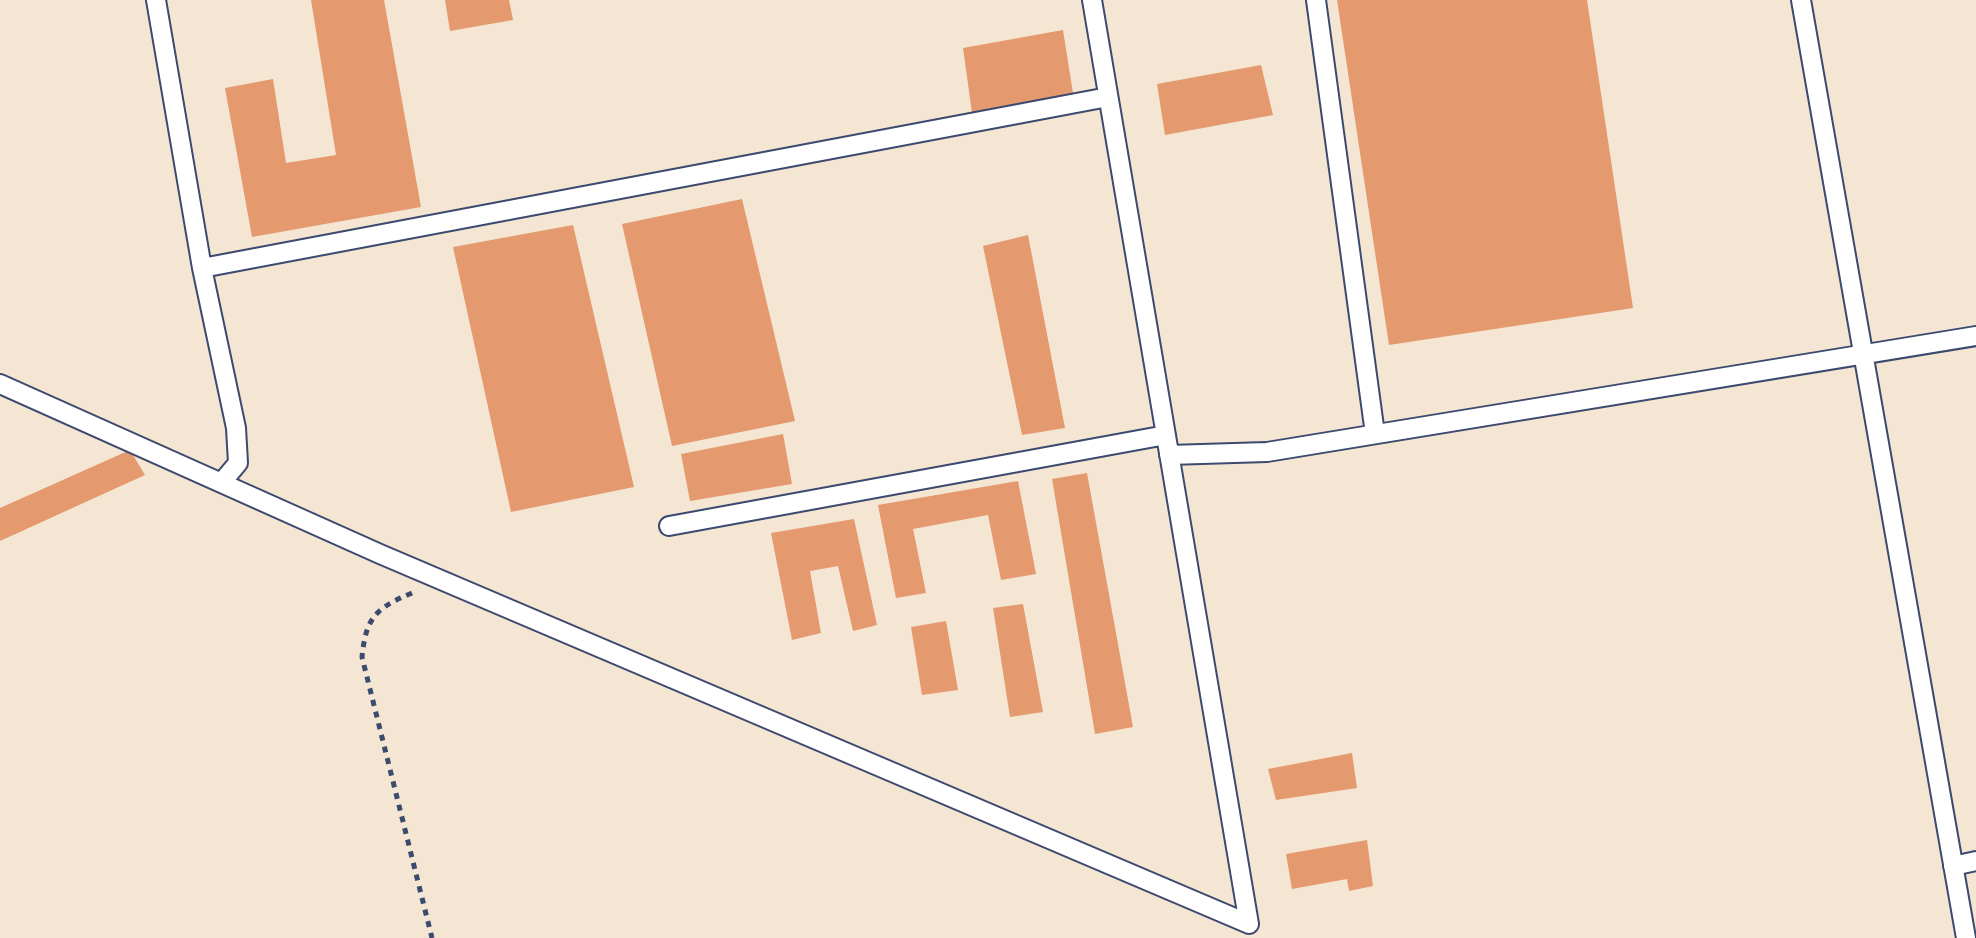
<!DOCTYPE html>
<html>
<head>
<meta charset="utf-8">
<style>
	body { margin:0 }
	canvas { display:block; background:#f4e6d2 }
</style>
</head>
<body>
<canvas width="1976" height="938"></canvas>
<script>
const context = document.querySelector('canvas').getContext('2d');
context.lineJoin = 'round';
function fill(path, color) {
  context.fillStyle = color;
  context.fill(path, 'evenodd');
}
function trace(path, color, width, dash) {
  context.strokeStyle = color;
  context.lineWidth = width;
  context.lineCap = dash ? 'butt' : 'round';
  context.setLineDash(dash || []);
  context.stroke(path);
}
fill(new Path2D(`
	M311,0H384L421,207L252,237L225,88L273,79L286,163L336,155Z
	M445,0H509L513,20L450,31Z
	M1337,0H1587L1633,308L1389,345Z
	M1063,30L1073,93L972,113L963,48Z
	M1261,65L1273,115L1165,135L1157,84Z
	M742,199L795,421L672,446L622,224Z
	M573,225L634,487L511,512L453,247Z
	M1028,235L1065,428L1022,435L983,246Z
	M783,434L792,484L690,501L681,454Z
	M130,450L145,475L0,541V508Z
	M1087,473L1133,727L1095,734L1052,479Z
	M1018,481L1036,574L1001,580L988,515L913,529L926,593L896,598L878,505Z
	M854,519L877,625L853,631L838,566L810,571L821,633L792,640L771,533Z
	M1023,604L1043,712L1010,717L993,608Z
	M946,621L958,690L922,695L911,627Z
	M1352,753L1357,788L1276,800L1268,769Z
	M1367,840L1373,886L1349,891L1347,879L1292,889L1286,854Z`), '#e4996f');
const service = new Path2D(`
	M156,0L202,268L236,428L238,463L222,482
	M1092,0L1249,924
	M1316,0L1375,434
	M1801,0L1966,938
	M202,268L1108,97
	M0,384L380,554L1249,924
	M1169,455L1267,452L1976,336
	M669,526L1166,435
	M1953,866L1976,861`);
trace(service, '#3c4a6f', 22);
trace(new Path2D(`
	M412,593C376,608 366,617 362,657L432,938`), '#3c4a6f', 5, [6, 6]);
trace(service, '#fff', 18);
</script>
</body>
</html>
